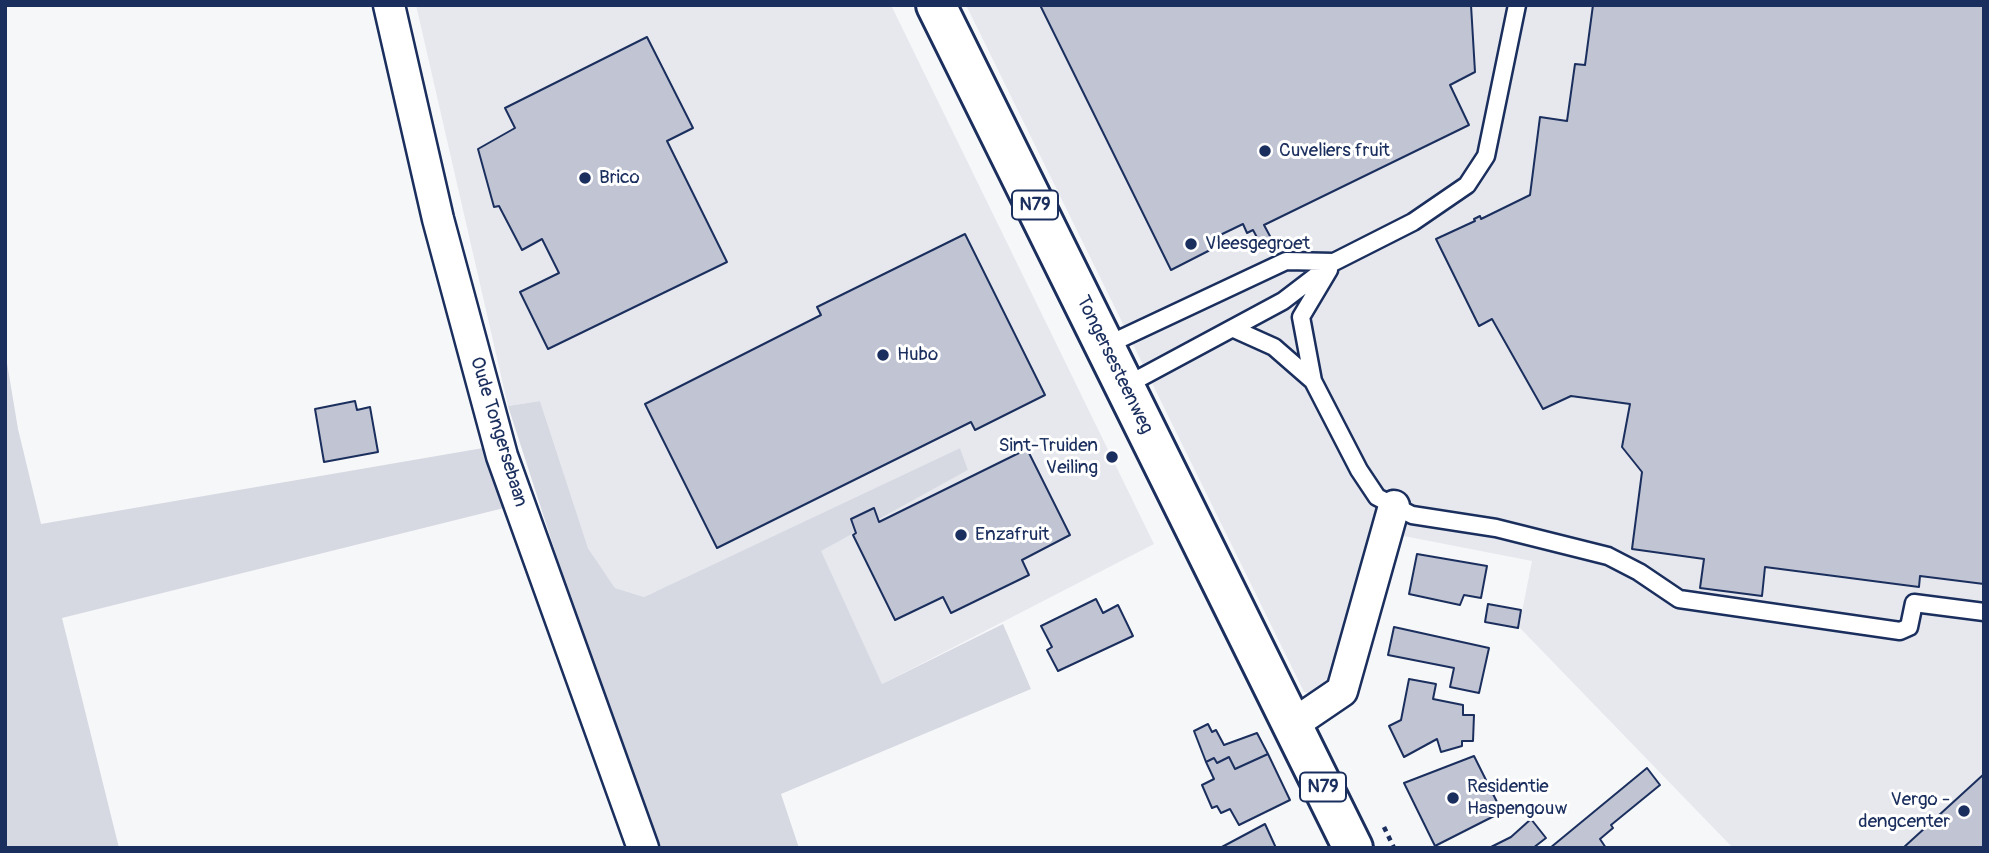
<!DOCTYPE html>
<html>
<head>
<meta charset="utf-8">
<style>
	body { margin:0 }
	#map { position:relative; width:1989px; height:853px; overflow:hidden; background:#f6f7f9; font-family:Pangolin,sans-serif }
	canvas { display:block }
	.frame { position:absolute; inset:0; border:7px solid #1b2f5e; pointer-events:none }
</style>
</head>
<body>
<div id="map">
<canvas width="1989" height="853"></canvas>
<div class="frame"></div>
</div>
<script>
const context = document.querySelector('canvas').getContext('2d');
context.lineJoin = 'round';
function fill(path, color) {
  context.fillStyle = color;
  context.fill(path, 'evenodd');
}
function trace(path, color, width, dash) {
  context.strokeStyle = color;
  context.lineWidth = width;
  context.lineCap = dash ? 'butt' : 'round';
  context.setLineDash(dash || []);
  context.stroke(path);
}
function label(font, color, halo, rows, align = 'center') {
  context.font = font + ' Pangolin,sans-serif';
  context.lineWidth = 6;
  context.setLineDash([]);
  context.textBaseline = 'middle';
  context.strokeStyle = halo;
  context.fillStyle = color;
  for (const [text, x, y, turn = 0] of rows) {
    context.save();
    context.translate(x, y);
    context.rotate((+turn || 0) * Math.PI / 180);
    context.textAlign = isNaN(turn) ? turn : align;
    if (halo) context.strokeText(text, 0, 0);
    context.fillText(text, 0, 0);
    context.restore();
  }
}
fill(new Path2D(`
	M416,5H891L1154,544L882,684L820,551L968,470L960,448L644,597L615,588L588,548L540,401L508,406Z
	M966,5H1984V848H1733L1519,627L1532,561L1378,531L1332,686L1318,695L1304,692Z`), '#e6e8ee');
fill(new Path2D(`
	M5,351L18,429L41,524L489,447L512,506L62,618L119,848H5Z
	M540,401L588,548L615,588L644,597L960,448L968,470L821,551L882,684L1003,624L1031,689L781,794L799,848H660L596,678L508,406Z`), '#d6d9e2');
const building = new Path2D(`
	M1040,5H1471L1475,72L1450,85L1469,125L1264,225L1271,238L1260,243L1253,230L1247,233L1243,224L1214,238L1218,246L1171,270Z
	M1593,5H1984V584L1920,576L1919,587L1765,567L1762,596L1700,588L1704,559L1632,549L1642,472L1622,447L1630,404L1571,396L1543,409L1492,319L1479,326L1436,239L1475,221L1474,219L1480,216L1481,219L1530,195L1540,117L1567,121L1575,64L1585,65Z
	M647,37L693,128L667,141L727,262L548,349L520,292L559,273L542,239L522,250L499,206L494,207L478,149L515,128L505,108Z
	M965,234L1045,395L975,430L971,422L717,548L645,404L821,315L817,307Z
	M355,401L357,410L370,407L378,452L324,462L315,409Z
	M1027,449L1070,535L1022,560L1029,575L951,613L943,597L895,620L853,535L856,533L851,519L874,508L879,522Z
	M1417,554L1487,566L1481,598L1464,595L1460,605L1409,594Z
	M1096,599L1103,613L1118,605L1133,636L1058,671L1047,650L1052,647L1041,626Z
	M1488,604L1521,610L1518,628L1485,622Z
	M1394,627L1489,648L1479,693L1450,687L1454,668L1388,655Z
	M1409,679L1436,684L1433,699L1463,705V715H1474L1473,741H1462V746L1441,752L1437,739L1404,757L1389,726L1401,720Z
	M1208,724L1212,732L1216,730L1224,745L1257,733L1268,754L1235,769L1229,757L1217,763L1214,758L1206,762L1194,731Z
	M1268,754L1290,800L1239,825L1230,809L1221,813L1217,806L1212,808L1202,785L1214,779L1206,762L1214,758L1217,763L1229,757L1235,769Z
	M1474,756L1502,812L1435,846L1404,783Z
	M1647,768L1660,785L1611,825L1613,828L1600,839L1606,848H1550Z
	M1984,774V848H1903Z
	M1531,819L1546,838L1533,848H1489L1511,837Z
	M1265,824L1276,848H1220Z`);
fill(building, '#c0c4d3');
trace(building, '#1b2f5e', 2);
const service = new Path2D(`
	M1234,329L1274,347L1313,381L1359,470L1377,497L1412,515L1496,528L1608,556L1639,572L1679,599L1900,631L1909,627L1914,603L1984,612
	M1105,346L1286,261L1334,262
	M1313,381L1301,317L1329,270
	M1125,386L1283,301L1334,262L1413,222L1467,185L1486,156L1517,5`);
const minor = new Path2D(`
	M389,5L438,219L502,456L643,848
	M1292,725L1342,691L1394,506`);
const primary = new Path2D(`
	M936,5L1353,848`);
trace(service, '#1b2f5e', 21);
trace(minor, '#1b2f5e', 35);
trace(primary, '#1b2f5e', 44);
trace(new Path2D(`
	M1384,827L1394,848`), '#1b2f5e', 4.5, [5, 5]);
trace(service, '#fff', 16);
trace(minor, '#fff', 30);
trace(primary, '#fff', 38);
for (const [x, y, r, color] of [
	[1265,151,7,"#1b2f5e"],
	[585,178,7,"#1b2f5e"],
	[1191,244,7,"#1b2f5e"],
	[883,355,7,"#1b2f5e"],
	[1112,457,7,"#1b2f5e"],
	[961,535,7,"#1b2f5e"],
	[1453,798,7,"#1b2f5e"],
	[1964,811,7,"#1b2f5e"]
]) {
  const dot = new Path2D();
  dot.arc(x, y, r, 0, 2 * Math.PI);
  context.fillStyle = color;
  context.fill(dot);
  trace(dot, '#fff', 2.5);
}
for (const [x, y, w] of [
	[1035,205,46],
	[1323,787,46]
]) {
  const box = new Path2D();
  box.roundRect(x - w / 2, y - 14.5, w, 29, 5);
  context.fillStyle = '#fff';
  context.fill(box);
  trace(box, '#1b2f5e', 2);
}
label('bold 18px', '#1b2f5e', null, [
	["N79",1035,205],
	["N79",1323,787]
]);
label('19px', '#1b2f5e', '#fff', [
	["Cuveliers fruit",1279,151],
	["Brico",599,178],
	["Vleesgegroet",1205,244],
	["Hubo",897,355],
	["Sint-Truiden",1098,446,"right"],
	["Veiling",1098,468,"right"],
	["Enzafruit",975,535],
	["Residentie",1467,787],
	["Haspengouw",1467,809],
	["Vergo -",1950,800,"right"],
	["dengcenter",1950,822,"right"]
], 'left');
label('19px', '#1b2f5e', '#fff', [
	["Tongersesteenweg",1114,365,64],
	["Oude Tongersebaan",498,432,73]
]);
</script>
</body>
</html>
